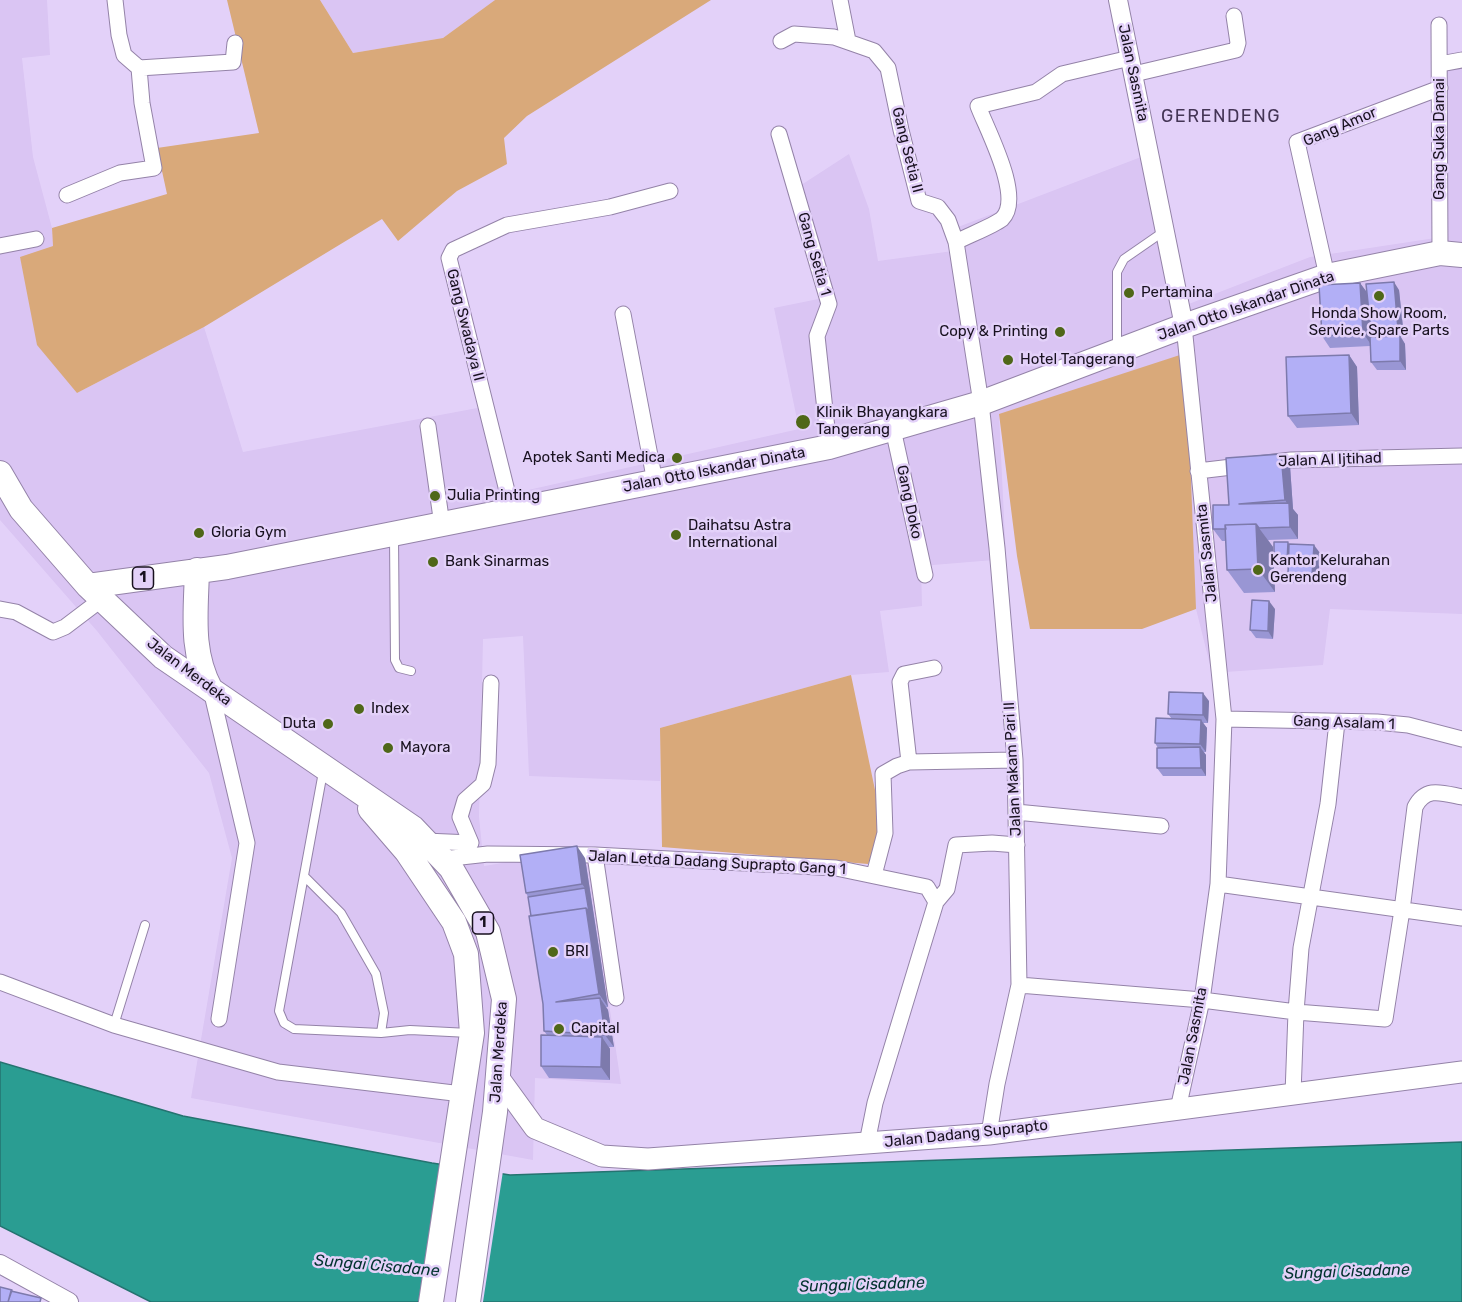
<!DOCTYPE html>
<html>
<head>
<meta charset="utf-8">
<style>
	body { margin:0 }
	canvas { display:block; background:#e3d1f9 }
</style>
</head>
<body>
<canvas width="1462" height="1302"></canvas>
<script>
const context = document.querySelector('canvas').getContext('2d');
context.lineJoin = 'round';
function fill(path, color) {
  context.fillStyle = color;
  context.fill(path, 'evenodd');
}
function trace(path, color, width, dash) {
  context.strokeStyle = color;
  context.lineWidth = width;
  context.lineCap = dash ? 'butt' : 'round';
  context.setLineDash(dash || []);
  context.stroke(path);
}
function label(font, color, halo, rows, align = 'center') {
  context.font = font + ' Rubik,sans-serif';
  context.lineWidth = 5;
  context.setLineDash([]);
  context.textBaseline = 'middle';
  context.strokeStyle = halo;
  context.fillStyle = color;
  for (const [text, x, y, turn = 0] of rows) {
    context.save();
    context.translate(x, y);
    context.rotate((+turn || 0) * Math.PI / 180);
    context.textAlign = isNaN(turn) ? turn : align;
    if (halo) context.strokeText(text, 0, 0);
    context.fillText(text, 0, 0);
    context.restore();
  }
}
fill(new Path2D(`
	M0,0H47L50,55L22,58L33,157L52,228L53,246L20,258L77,393L204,327L243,452L488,406L506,495L799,429L774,308L828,297L795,189L849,154L869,209L878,261L953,251L945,232L1141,157L1181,307L1310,257L1442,237L1441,66L1462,64V614L1330,609L1323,665L1212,673L1196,609L999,414L1006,559L921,566L922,606L880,611L889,672L851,675L660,728V781L529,776L523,636L483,639L479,817L484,866L586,849L621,1084L535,1078L533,1160L191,1098L232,858L209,773L97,631L0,520Z
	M320,0H495L443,38L353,53Z`), '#dac5f3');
fill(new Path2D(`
	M227,0H320L353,53L443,38L495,0H711L527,116L504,138L507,164L457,191L398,241L382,219L204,327L77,393L37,345L20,257L53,246L52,228L167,194L157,148L259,133Z
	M1186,353L1196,609L1142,629H1030L1017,556L999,414Z
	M851,675L884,833L868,864L662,847L660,728Z`), '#d9a97a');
const water = new Path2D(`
	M0,1062L183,1116L432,1163L510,1175L1462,1142V1302H151L0,1226Z`);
fill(water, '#2a9d92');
trace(water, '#257370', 1.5);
fill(new Path2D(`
	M448,1162L503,1171L483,1302H426Z`), '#e3d1f9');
const service = new Path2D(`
	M1117,348V272L1124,259L1163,232
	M394,536L395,660L399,668L411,671
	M304,876L341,913L376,974L384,1013L381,1033L294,1029L284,1023L279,1011L323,772
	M114,1025L145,925
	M381,1033L410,1030L469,1033`);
const minor = new Path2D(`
	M115,0L119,35L124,55L139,68L233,62L235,43
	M840,0L848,41
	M1439,25L1440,253
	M781,41L794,34L834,37L874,51L888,68L901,130L919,201L938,207L948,220L956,242L981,403L997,548L1015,760L1019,985L997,1084L989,1134
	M1440,64L1462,60
	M1134,74L1236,50L1238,43L1234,16
	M779,134L829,304L817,336L829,447
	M67,195L120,173L154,168L142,103L139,68
	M956,242C967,236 993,226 1002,219C1024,198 987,130 978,106L1036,92L1062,74L1130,58
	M0,246L36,239
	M1327,276L1297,142L1440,88
	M623,314L655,482
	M428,426L442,525
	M893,429L925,575
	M1198,471L1291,460L1462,456
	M512,511L449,258L453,250L507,225L610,207L670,191
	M0,609L16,612L53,632L65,627L102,599
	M211,690L247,843L219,1019
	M1224,719L1377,722L1408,725L1462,739
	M909,762L900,682L904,674L934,668
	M1016,812L1161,826
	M425,841L471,843L460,817L465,800L483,784L488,764L491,683
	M595,855L616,998
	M443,859L488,854L595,855L836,868L927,887L936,902L875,1103L867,1143
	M874,875L885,833L883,774L897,766L909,762L1015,760
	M1218,884L1462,918
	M936,902L947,889L956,845L992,843L1017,845
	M0,982L114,1025L278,1072L462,1094
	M1019,985L1202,1000L1296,1012L1385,1019L1402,910L1415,807C1426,786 1442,793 1462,797
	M1293,1094L1296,1012L1301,948L1328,804L1337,722
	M1178,1109L1202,1000L1218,884L1224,719L1184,326`);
const tertiary = new Path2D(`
	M1118,0L1184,326
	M0,1264L69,1302`);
const secondary = new Path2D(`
	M498,1077L535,1128L602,1156L648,1159L989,1134L1462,1072`);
const trunk = new Path2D(`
	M0,473L21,509L88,586L163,657L413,828L451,868L488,932L504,999L495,1112L468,1302
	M197,570C196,612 190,652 211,690
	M88,586L227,567L829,447L981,403L1184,326L1327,276L1440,253L1462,255
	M370,809L407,852L454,922L466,954L472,1033L431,1302`);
trace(service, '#9483a8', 10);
trace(minor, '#9483a8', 17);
trace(tertiary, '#9483a8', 20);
trace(secondary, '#9483a8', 23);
trace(trunk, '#9483a8', 26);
trace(service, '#fff', 8);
trace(minor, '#fff', 15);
trace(tertiary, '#fff', 18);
trace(secondary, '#fff', 21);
trace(trunk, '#fff', 24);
fill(new Path2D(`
	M1360,283L1367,293L1399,290L1404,337H1401L1405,344L1406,370H1377L1371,362L1370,346L1330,348L1322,336Z
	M1349,355L1357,367L1359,425L1297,428L1288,416Z
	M1290,466L1293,509L1298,515V539L1268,540L1273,547L1275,592L1244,593L1227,570L1226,541H1222L1213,529L1229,505Z
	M1289,544L1320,553L1318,584L1293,583L1288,574V566H1277L1274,562Z
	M1275,609L1273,639L1256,638L1250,630Z
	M1209,701L1208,723H1203L1207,728L1206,752H1204L1206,755V776H1163L1157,768L1158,748L1155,743L1172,719L1168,714Z
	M585,858L608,1007H606L608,1010L614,1047H609L610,1049V1080L549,1078L541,1066L547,1035L544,1031L543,1004L531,916L528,897L526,893Z`), '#9996d4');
fill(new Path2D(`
	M1394,282L1399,290L1404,337L1398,329Z
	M1360,283L1369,295L1372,346L1363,333Z
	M1400,336L1405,344L1406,370L1400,361Z
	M1349,355L1357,367L1359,425L1351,413Z
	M1281,454L1290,466L1293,509L1298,515V539L1290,527L1289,506L1285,500Z
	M1256,524L1273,547L1275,592L1258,569Z
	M1314,545L1320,553L1318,584L1312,576Z
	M1269,601L1275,609L1273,639L1268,631Z
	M1203,693L1209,701L1208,723L1203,715Z
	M1201,720L1207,728L1206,752L1200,744Z
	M1200,747L1206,755V776L1201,768Z
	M577,846L585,858L608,1007L599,994L586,908L585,888L582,884Z
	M600,998L608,1010L614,1047L605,1035Z
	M602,1037L610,1049V1080L601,1067Z`), '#7d7aac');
const building = new Path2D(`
	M1394,282L1398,329L1371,331L1366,284Z
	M1360,283L1363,333L1322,336L1319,285Z
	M1400,336V361L1371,362L1370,337Z
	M1349,355L1351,413L1288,416L1286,357Z
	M1281,454L1285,500L1239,504L1289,503L1290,527L1259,528L1256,524L1225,525L1226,529H1213V505H1229L1226,458Z
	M1256,524L1258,569L1227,570L1225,525Z
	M1274,542H1288L1287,562H1274Z
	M1289,544L1314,545L1312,576L1288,574Z
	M1252,600L1269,601L1268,631L1250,630Z
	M1169,692L1203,693V715L1168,714Z
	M1156,718L1201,720L1200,744L1155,743Z
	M1200,747L1201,768H1157V748Z
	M577,846L582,884L526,893L520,855Z
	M585,888L589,912L586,908L531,916L528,897Z
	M586,908L599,994L556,1002L600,998L605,1035L544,1031L543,1004L529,916Z
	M541,1035L602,1037L601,1067L541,1066Z
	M0,1287L12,1290L8,1302H0Z
	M11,1291L41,1298L40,1302H8Z`);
fill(building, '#b2aff6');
trace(building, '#7d7aac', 1.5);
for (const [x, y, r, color] of [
	[1129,293,6,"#4f6718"],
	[1379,296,6,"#4f6718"],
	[1060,332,6,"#4f6718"],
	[1008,360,6,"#4f6718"],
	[803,422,8,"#4f6718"],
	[677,458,6,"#4f6718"],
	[435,496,6,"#4f6718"],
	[199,533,6,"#4f6718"],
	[676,535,6,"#4f6718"],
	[433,562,6,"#4f6718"],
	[1258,570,6,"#4f6718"],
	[359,709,6,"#4f6718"],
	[328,724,6,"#4f6718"],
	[388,748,6,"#4f6718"],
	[553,952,6,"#4f6718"],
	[559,1029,6,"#4f6718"]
]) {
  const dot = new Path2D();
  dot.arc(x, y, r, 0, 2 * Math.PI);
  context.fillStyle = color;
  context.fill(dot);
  trace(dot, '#e3d1f9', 2);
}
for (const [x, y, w] of [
	[143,578,21],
	[483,923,21]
]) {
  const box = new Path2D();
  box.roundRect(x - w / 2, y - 11, w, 22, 4.5);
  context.fillStyle = '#e3d1f9';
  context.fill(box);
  trace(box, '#18111f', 1.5);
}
label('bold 14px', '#18111f', null, [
	["1",143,578],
	["1",483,923]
]);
label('15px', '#18111f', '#e3d1f9', [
	["Jalan Sasmita",1133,73,78],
	["Gang Amor",1340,127,-23],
	["Gang Suka Damai",1440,139,-90],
	["Gang Setia II",907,150,76],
	["Gang Setia 1",814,254,74],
	["Jalan Otto Iskandar Dinata",1246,306,-19],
	["Gang Swadaya II",465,325,76],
	["Jalan Al Ijtihad",1330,460,-2],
	["Jalan Otto Iskandar Dinata",714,470,-11],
	["Gang Doko",909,502,78],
	["Jalan Sasmita",1207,553,-96],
	["Jalan Merdeka",189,672,37],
	["Gang Asalam 1",1344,723,2],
	["Jalan Makam Pari II",1013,769,-93],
	["Jalan Letda Dadang Suprapto Gang 1",717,863,3],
	["Jalan Sasmita",1193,1036,-79],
	["Jalan Merdeka",499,1052,-86],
	["Jalan Dadang Suprapto",966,1134,-6]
]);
label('15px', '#18111f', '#e3d1f9', [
	["Pertamina",1141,293],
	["Honda Show Room,",1379,314,"center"],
	["Service, Spare Parts",1379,331,"center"],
	["Copy & Printing",1048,332,"right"],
	["Hotel Tangerang",1020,360],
	["Klinik Bhayangkara",816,413],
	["Tangerang",816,430],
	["Apotek Santi Medica",665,458,"right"],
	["Julia Printing",447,496],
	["Daihatsu Astra",688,526],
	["International",688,543],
	["Gloria Gym",211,533],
	["Kantor Kelurahan",1270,561],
	["Gerendeng",1270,578],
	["Bank Sinarmas",445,562],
	["Index",371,709],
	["Duta",316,724,"right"],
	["Mayora",400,748],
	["BRI",565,952],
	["Capital",571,1029]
], 'left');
label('italic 16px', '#00332e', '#e3d1f9', [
	["Sungai Cisadane",377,1266,5],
	["Sungai Cisadane",1347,1272,-2],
	["Sungai Cisadane",862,1285,-2]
]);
context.letterSpacing = '1.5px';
label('18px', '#443555', '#e3d1f9', [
	["GERENDENG",1221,117]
]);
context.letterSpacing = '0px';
</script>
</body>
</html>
